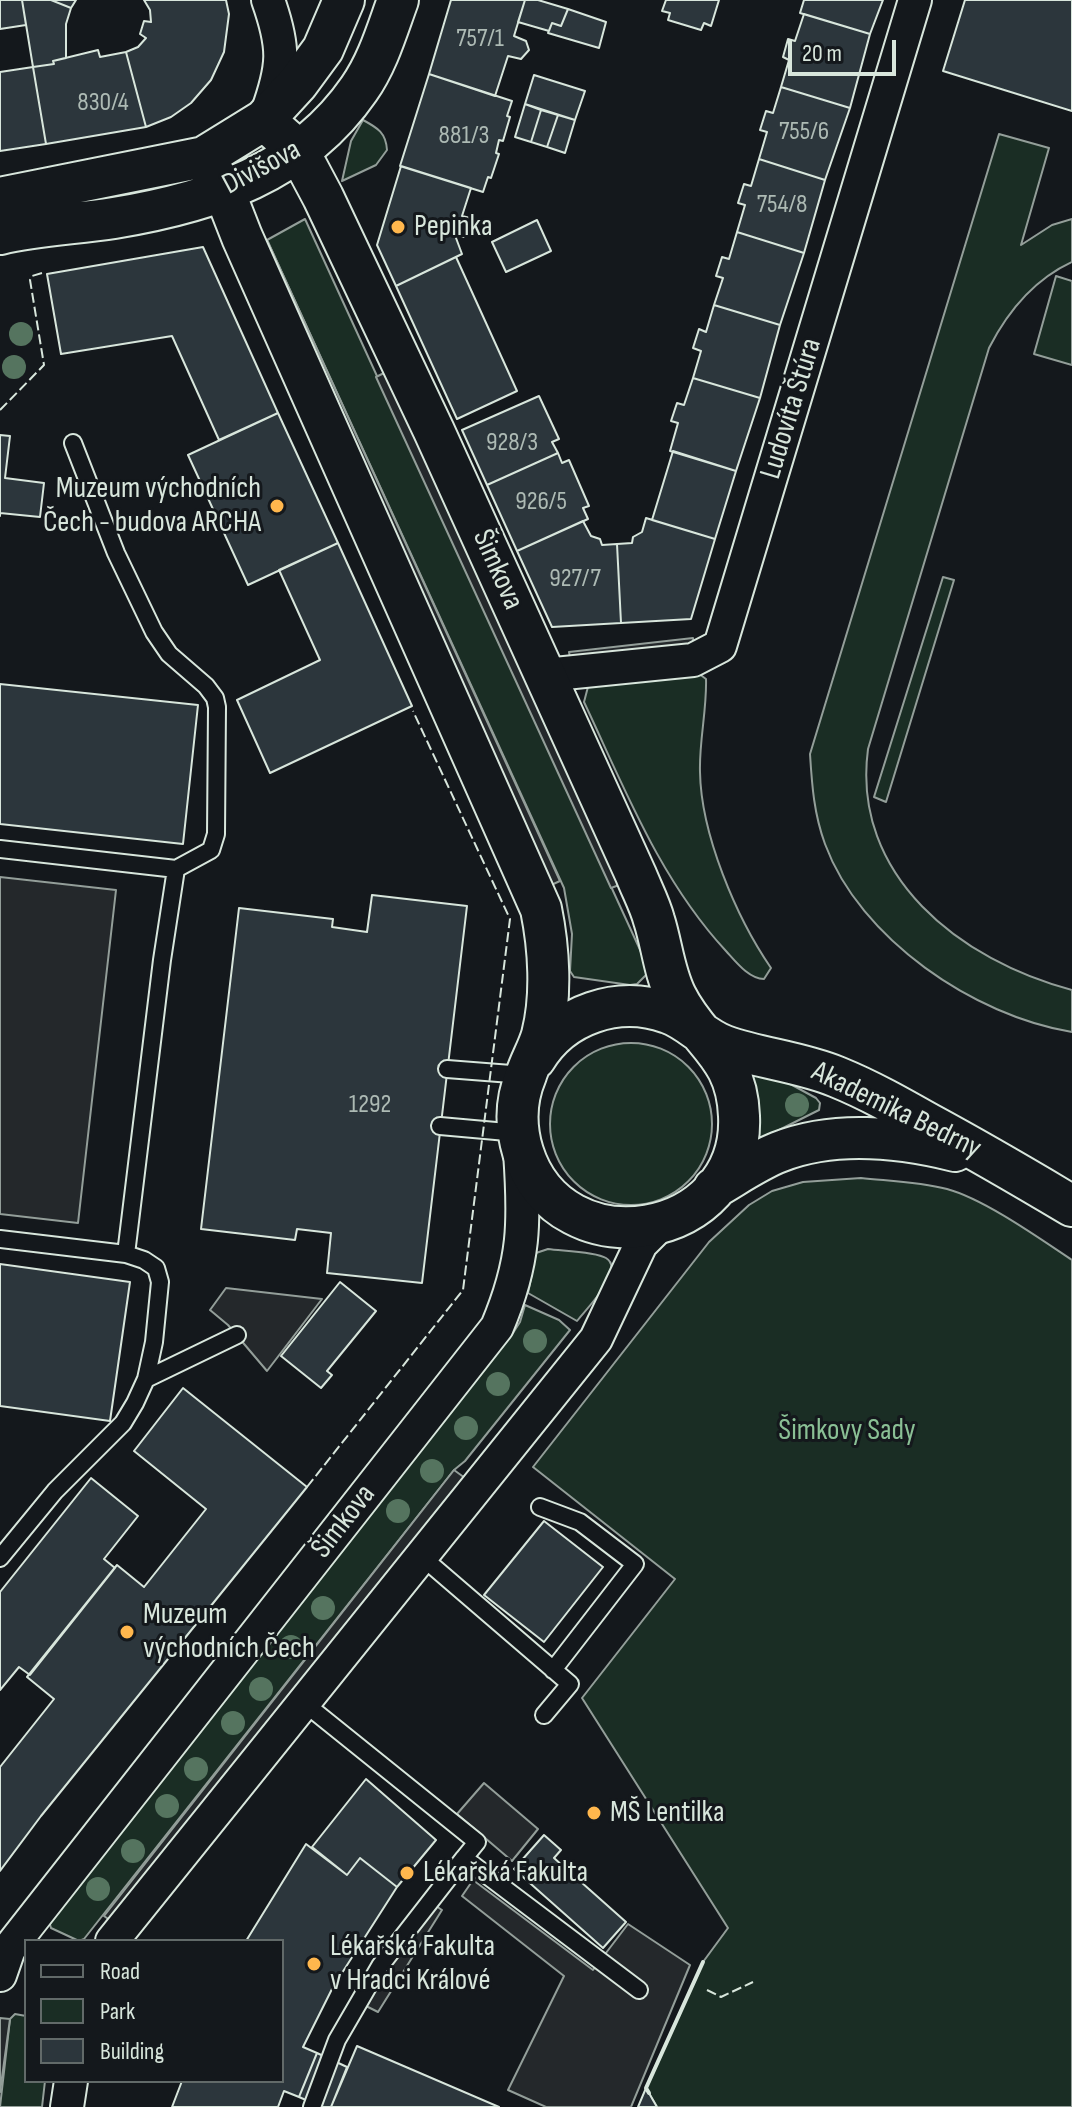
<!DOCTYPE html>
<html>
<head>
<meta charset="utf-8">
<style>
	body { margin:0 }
	#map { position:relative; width:1072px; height:2107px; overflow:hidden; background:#14181c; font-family:"Sofia Sans Condensed",sans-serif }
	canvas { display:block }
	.legend { position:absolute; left:24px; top:1939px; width:260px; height:144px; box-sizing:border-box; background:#14181c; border:2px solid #626a69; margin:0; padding:10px 14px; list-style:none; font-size:24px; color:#d8e6dc }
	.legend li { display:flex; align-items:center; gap:16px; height:40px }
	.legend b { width:40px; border:2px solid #626a69 }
	.scale { position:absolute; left:788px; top:40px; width:108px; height:36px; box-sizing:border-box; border:4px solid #d8e6dc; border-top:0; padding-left:10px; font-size:24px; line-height:28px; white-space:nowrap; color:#d8e6dc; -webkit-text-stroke:6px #14181c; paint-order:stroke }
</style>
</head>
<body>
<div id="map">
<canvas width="1072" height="2107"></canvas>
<ul class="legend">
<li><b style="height:10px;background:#14181c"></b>Road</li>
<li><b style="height:22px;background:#1a2d24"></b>Park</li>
<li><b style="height:22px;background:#2c363c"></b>Building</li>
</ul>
<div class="scale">20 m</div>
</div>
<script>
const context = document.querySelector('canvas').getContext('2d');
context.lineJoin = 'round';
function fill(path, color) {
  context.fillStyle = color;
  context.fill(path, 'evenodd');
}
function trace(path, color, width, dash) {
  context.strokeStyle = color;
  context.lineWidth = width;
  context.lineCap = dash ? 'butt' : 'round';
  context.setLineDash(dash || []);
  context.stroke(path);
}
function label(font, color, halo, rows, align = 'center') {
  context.font = font + ' "Sofia Sans Condensed",sans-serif';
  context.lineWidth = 6;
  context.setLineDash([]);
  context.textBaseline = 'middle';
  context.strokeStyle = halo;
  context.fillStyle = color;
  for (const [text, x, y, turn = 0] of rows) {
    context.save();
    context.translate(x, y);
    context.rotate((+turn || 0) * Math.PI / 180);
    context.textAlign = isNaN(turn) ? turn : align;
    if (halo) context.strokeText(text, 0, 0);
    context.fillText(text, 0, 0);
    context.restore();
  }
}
const green = new Path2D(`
	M363,120C378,128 386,133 387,150L376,165L342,181L351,141Z
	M999,134L1049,148L1021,245L1052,225L1072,219V262C1033,280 1008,311 989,348L868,749C851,876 961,961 1072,990V1032C974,1016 860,939 825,844C814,814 812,786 810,754Z
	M305,219L647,965L646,975L637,984L630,985L574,977L570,971L572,934L564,888L267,240Z
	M1056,276L1072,281V365L1034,354Z
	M943,577L954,580L886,802L874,797Z
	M698,673L706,679C707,710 699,741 700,772C701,834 736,917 771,968L764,979C749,979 736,962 726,951C660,880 625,789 584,702L589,683Z
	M550 1124a81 81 0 1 1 162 0a81 81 0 1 1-162 0Z
	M759,1067L816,1098L820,1103L819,1110L761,1139L755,1138L747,1070Z
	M861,1178C889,1181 919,1182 947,1189C984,1199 1039,1238 1072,1260V2107H657L646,2088L703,1962L728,1928L582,1698L675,1579L533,1467L709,1242L749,1205L772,1191L803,1182Z
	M548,1249C562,1251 594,1251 606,1258C626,1270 586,1309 577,1321L528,1293L536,1253Z
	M525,1305L559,1320L570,1330L465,1461L454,1470L84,1939L79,1941L51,1928L49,1921L513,1333L520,1322Z
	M15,2014L26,2016V2081H45L42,2107H0L10,2019Z`);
fill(green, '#1a2d24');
trace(green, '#939e99', 2);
const parking = new Path2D(`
	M267,240L560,881L549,886L257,245Z
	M392,369L630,881L611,888L376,377Z
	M693,638L694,649L571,663L569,652Z
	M0,877L116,890L78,1223L0,1214Z
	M226,1288L322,1299L267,1371L228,1325L210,1310Z
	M454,1470L465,1478L115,1924L104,1916Z
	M484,1783L538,1829L512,1861L457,1814Z
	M473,1880L593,1970L628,1924L690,1965L631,2107H546L508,2090L564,1976L462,1896Z
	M430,1902L442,1910L378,2012L362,2004Z
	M0,2018L10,2019L0,2092Z`);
fill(parking, '#24282b');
trace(parking, '#939e99', 2);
const building = new Path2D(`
	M0,0H22L26,25L0,29Z
	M22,0H51L71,8L66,24V58L53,61L54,64L33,67Z
	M51,0H76L71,8Z
	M144,0H226L229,14L224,52L211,80L191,103L171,117L146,127L126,52L138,47L146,38L140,34L144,21L151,22L150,10Z
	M451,0H525L514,36L526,41L529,50L521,59L508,56L495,96L429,74Z
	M525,0H538L568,9L561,26L552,23L549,31L518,22Z
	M666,0H719L711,26L704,23L701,30L668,20L670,13L662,11Z
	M804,0H883L870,34L800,13Z
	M965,0H1072V111L943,71Z
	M568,9L606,22L599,48L548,33L552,23L561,26Z
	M804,14L870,34L850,108L781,87L789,60L783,57L788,39L795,41Z
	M98,50L100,57L126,52L146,127L46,144L33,67L54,64L53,61Z
	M33,67L46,144L0,151V72Z
	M429,74L512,101L507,116L510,117L503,141L499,140L496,153L499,154L491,178L488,177L483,192L400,166Z
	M534,75L585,91L575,120L525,104Z
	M781,87L850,108L825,180L759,159L767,132L760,130L766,111L773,113Z
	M525,104L541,110L531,142L515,137Z
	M541,110L558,115L547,147L531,142Z
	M558,115L575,120L565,153L547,147Z
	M759,159L825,180L804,253L737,232L745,205L738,203L744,184L751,186Z
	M401,166L471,188L462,216L470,218L464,237L457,235L456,238L462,254L396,286L377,245Z
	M537,220L551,251L506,272L492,242Z
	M737,232L804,253L780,325L714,305L723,278L716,276L722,257L729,259Z
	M203,247L278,413L219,440L172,336L61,354L47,274Z
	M456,257L517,391L457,419L396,286Z
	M714,305L780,325L760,398L693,378L701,351L693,348L699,329L706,332Z
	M693,378L760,398L736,471L670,451L678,423L671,421L677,403L684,405Z
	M539,396L559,439L552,442L558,453L487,485L462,430Z
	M278,413L338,543L248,585L188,455Z
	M0,435L10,436L5,478L44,483L40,517L0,513V516Z
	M673,451L736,471L715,539L652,520Z
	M558,453L562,463L569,460L589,506L583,508L588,519L517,551L487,485Z
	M646,518L715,539L691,619L621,623L617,544L632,543L633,537L642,532Z
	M583,521L591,536L600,539L602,545L617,544L621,623L552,627L517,551Z
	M338,543L412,706L270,773L237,700L320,660L279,570Z
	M0,684L198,705L183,844L0,824Z
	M372,895L467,906L422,1283L327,1273L331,1233L297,1229L295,1240L201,1229L239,908L333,919L332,927L367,932Z
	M0,1264L130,1282L110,1421L0,1406Z
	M340,1282L376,1311L327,1371L332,1375L321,1388L281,1356Z
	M183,1388L307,1487L41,1816L0,1871V1767L54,1699L27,1677L117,1565L144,1587L206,1509L134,1451Z
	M91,1478L138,1516L104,1559L115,1568L30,1675L19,1667L0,1690V1592Z
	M544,1521L603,1567L544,1642L484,1595Z
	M366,1779L436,1840L397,1887L360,1858L347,1875L312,1847Z
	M544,1835L561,1850L554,1858L626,1922L603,1948L514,1869Z
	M306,1844L347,1875L360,1858L397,1887L333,1987L303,2047L317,2053L299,2097L284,2091L278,2107H172L182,2081H282V1941H246Z
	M357,2046L499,2107H331Z
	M317,2053L347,2067L331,2107H322L299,2097Z
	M646,2088L657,2107H638Z`);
fill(building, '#2c363c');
trace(building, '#d8e6dc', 2);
const service = new Path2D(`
	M73,443L116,553L154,632L169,654L206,686L215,698L217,707L216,834L211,850L176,869
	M0,849L176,869L162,960L126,1254
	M447,1069L524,1075
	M440,1126L518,1133
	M0,1239L126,1254L144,1260L156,1268L160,1282L154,1342L146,1379L135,1403L123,1423L55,1491L0,1558
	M146,1379L237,1335
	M540,1507L580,1522L635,1564L553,1670
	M421,1556L570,1684L544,1715
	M303,1702L477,1842L464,1858
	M312,2107L337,2040L380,1966L464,1858L639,1990`);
const minor = new Path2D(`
	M267,113C284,66 285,48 268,0
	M545,675L693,660L720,646L915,0
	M112,1941L596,1339L641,1244L662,1223
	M0,1975L9,1949L497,1327C525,1261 525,1222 520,1152
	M67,2107L71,2081`);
const tertiary = new Path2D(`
	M204,157L224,191L242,237L541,909C549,948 552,996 542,1035C538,1049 530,1062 526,1075C516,1099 515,1126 523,1152C561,1272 745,1240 739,1116C737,1054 699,1043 676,996C664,972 662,945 654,920C650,905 642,890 636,875L434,431L323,197L298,150L264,120
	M0,198L204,157L264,120L298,83L323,49L344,0
	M0,234C37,225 76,224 114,218C211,202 301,173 359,89C378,62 387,30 398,0
	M535,1059C562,1014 618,995 668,1013C689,1020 704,1039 725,1046C762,1059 801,1062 837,1077C869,1090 899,1107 929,1124C977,1150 1025,1178 1072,1206
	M714,1188C735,1176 756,1161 779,1152C835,1130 898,1137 955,1151`);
trace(service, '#d8e6dc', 20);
trace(minor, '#d8e6dc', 36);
trace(tertiary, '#d8e6dc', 44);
trace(service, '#14181c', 16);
trace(minor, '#14181c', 32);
trace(tertiary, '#14181c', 40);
trace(new Path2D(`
	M0,410L44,365L30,280L32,276L45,272
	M307,1487L463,1290L510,919L413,711
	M707,1990L721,1997L753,1982`), '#d8e6dc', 2, [10, 4]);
trace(new Path2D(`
	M649,2093L646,2088L703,1962`), '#d8e6dc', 4);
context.fillStyle = '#55745f';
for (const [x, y] of [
	[21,334],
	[14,367],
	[797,1105],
	[535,1341],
	[498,1384],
	[466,1428],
	[432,1471],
	[398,1511],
	[323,1608],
	[291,1647],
	[261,1689],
	[233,1723],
	[196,1769],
	[167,1806],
	[133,1851],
	[98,1889]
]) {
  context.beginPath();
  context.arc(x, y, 12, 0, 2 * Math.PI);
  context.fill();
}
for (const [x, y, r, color] of [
	[398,227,8,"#ffb74d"],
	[277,506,8,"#ffb74d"],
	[127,1632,8,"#ffb74d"],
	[594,1813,8,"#ffb74d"],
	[407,1873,8,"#ffb74d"],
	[314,1964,8,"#ffb74d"]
]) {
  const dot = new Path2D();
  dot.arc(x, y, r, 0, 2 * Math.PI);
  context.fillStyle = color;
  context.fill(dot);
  trace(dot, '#14181c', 3);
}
label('26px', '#adbab4', null, [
	["757/1",480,39],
	["830/4",103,103],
	["755/6",804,132],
	["881/3",464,136],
	["754/8",782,205],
	["928/3",512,443],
	["926/5",541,502],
	["927/7",575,579],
	["1292",370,1105]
]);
label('30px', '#d8e6dc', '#14181c', [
	["Divišova",262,168,-28],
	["Ludovíta Štúra",792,409,-73],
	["Šimkova",497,570,66],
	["Akademika Bedrny",896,1111,26],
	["Šimkova",344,1522,-52]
]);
label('30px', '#d8e6dc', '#14181c', [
	["Pepinka",414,227],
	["Muzeum východních",261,489,"right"],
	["Čech - budova ARCHA",261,523,"right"],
	["Muzeum",143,1615],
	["východních Čech",143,1649],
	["MŠ Lentilka",610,1813],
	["Lékařská Fakulta",423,1873],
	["Lékařská Fakulta",330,1947],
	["v Hradci Králové",330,1981]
], 'left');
label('30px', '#8ac095', '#14181c', [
	["Šimkovy Sady",847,1431]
]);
</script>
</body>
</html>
